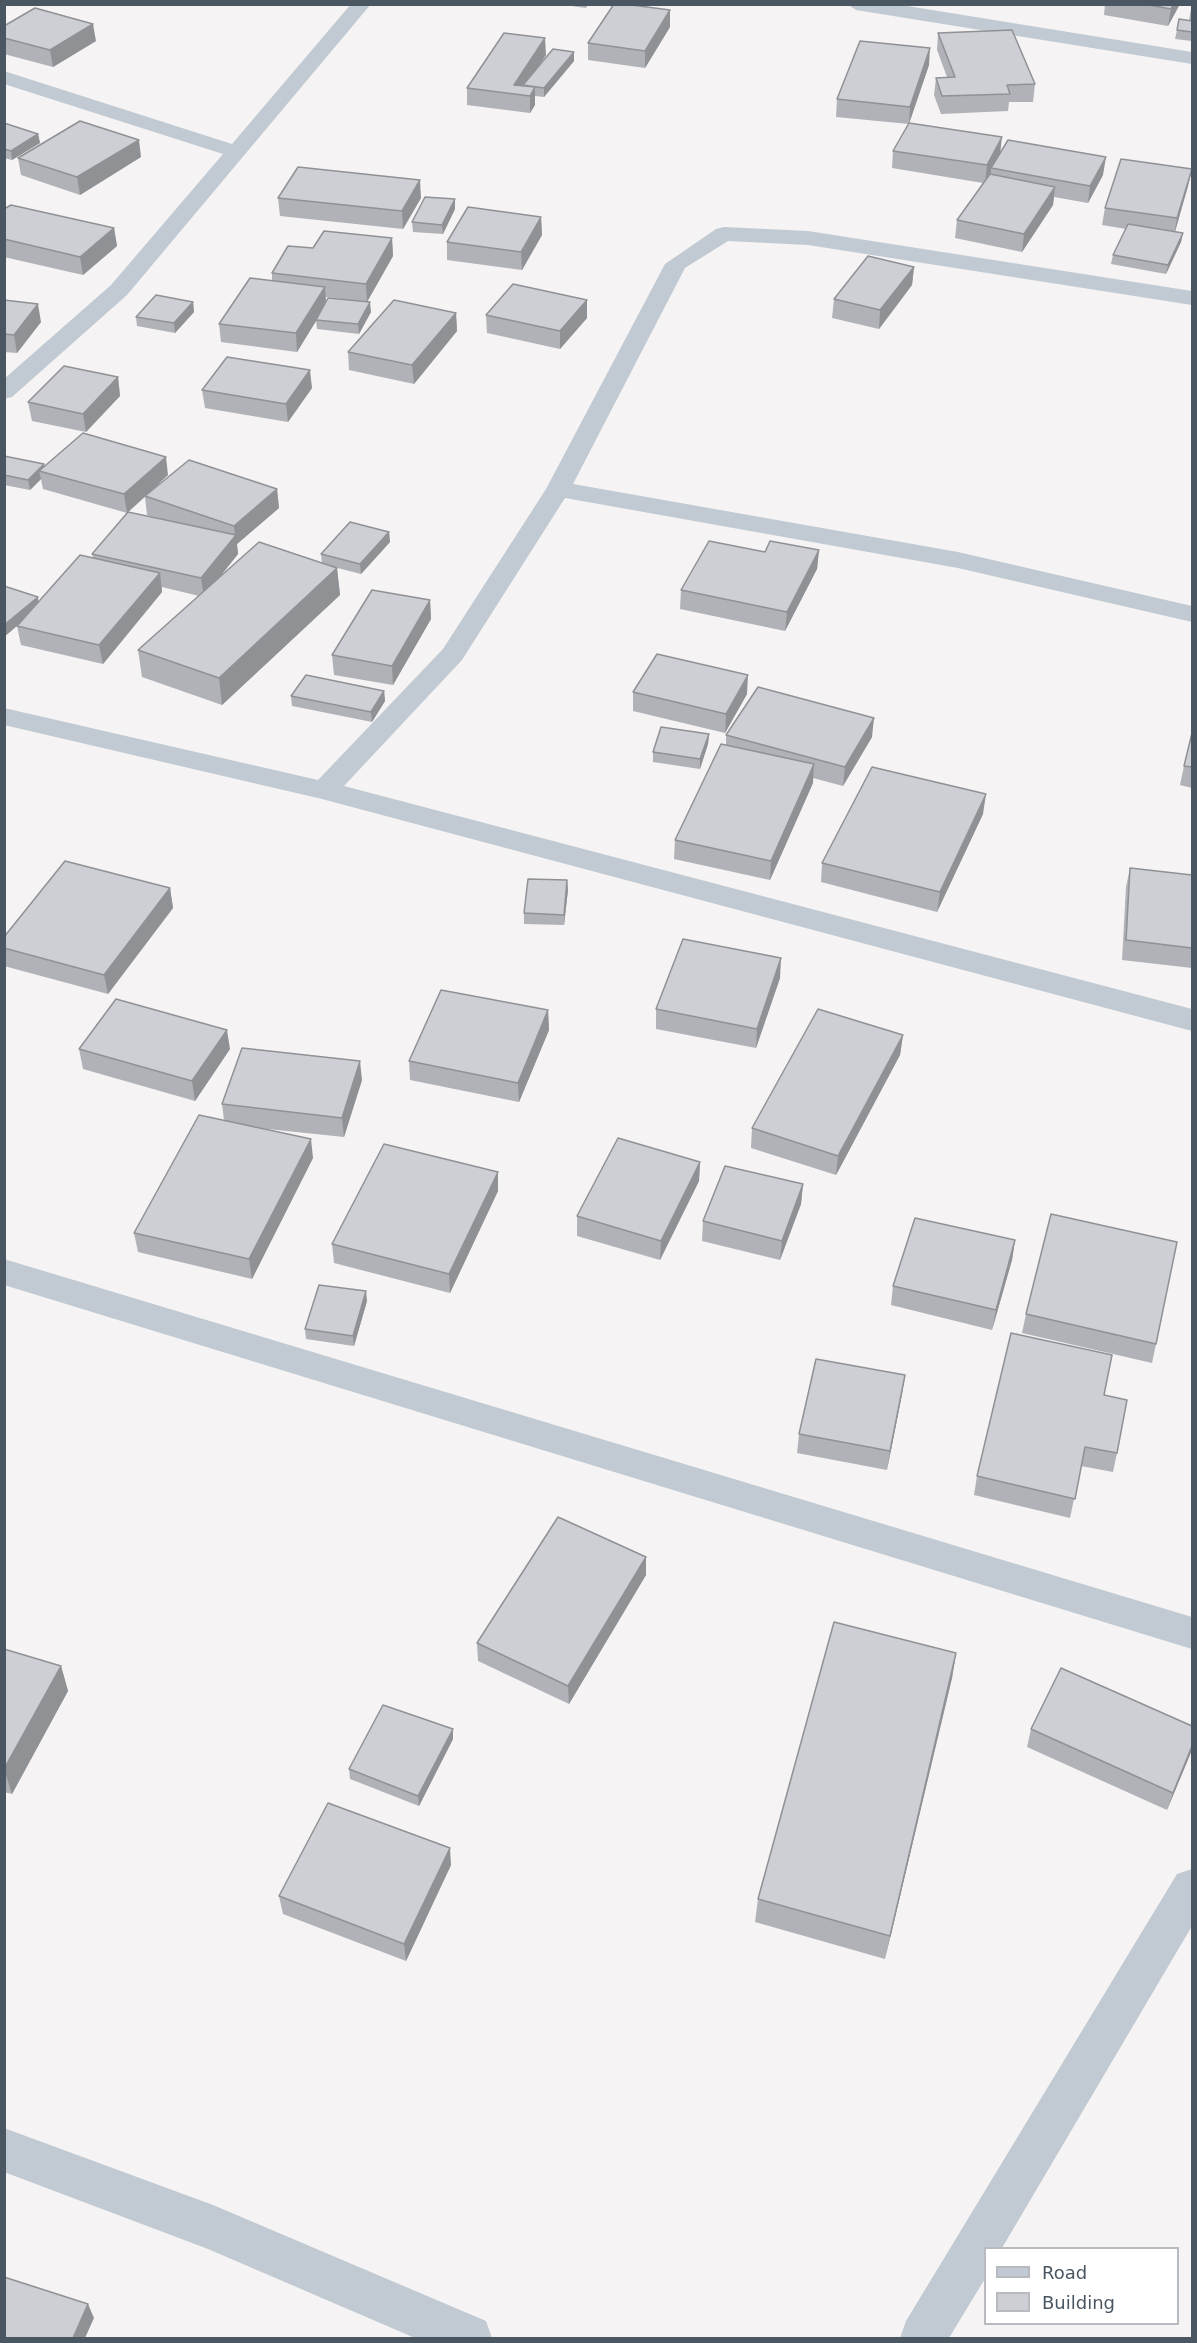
<!DOCTYPE html>
<html>
<head>
<meta charset="utf-8">
<style>
	body { margin:0 }
	#map { position:relative; width:1197px; height:2343px; overflow:hidden; background:#f5f3f3; font-family:"DejaVu Sans",sans-serif }
	canvas { display:block }
	.frame { position:absolute; inset:0; border:6px solid #4a5661; pointer-events:none }
	.legend { position:absolute; left:984px; top:2247px; width:195px; height:78px; box-sizing:border-box; background:#fff; border:2px solid #b7bbc0; margin:0; padding:8px 10px; list-style:none; font-size:18px; color:#4a5661 }
	.legend li { display:flex; align-items:center; gap:12px; height:30px }
	.legend b { width:30px; border:2px solid #b7bbc0 }
</style>
</head>
<body>
<div id="map">
<canvas width="1197" height="2343"></canvas>
<div class="frame"></div>
<ul class="legend">
<li><b style="height:8px;background:#c1cad2"></b>Road</li>
<li><b style="height:16px;background:#cdcfd5"></b>Building</li>
</ul>
</div>
<script>
const context = document.querySelector('canvas').getContext('2d');
context.lineJoin = 'round';
function fill(path, color) {
  context.fillStyle = color;
  context.fill(path, 'evenodd');
}
function trace(path, color, width, dash) {
  context.strokeStyle = color;
  context.lineWidth = width;
  context.lineCap = dash ? 'butt' : 'round';
  context.setLineDash(dash || []);
  context.stroke(path);
}
fill(new Path2D(`
	M351,4H371L127,295L12,397L4,399V379L111,285L223,154L4,84V71L232,144Z
	M847,4H895L1192,52V64L856,10Z
	M724,227L808,231L1192,291V305L808,245L728,241L685,268L573,484L958,552L1192,606V622L958,568L565,498L462,660L344,786L1192,1009V1031L322,799L4,725V708L318,780L443,649L546,489L665,264L716,229Z
	M4,1259L1192,1617V1649L4,1285Z
	M1192,1869V1926L1002,2248H986V2277L949,2338H900L906,2321L1177,1874Z
	M4,2128L213,2205L486,2321L492,2338H415L208,2249L4,2172Z`), '#c1cad2');
fill(new Path2D(`
	M557,4H588L586,8Z
	M1105,4H1180L1168,26L1104,15Z
	M1192,4V41L1175,39L1177,30L1189,20L1191,9Z
	M4,26L96,41L53,67L4,54Z
	M670,27L645,68L588,60V43Z
	M938,33L1035,84L1033,102H1009L1008,111L941,114L934,95L936,78L947,77L937,50Z
	M546,55L539,65L574,61L544,97L535,96V105L530,113L467,105V88Z
	M929,65L909,123L1000,154L1103,175L1088,203L1054,197L1053,205L1022,252L955,238L957,220L983,183L892,168L893,151L909,124L836,117L837,99Z
	M4,123L38,134L40,143L12,160L4,158Z
	M141,157L80,195L21,175L18,158Z
	M1192,169L1188,186L1175,232L1183,233L1181,242L1166,274L1111,264L1113,255L1126,229L1102,225L1105,208Z
	M278,198H421L403,229L280,216Z
	M4,209L114,228L117,246L83,275L4,257Z
	M455,209L443,234L413,232L412,222Z
	M541,217L542,235L522,270L447,260V242Z
	M392,238L393,256L367,302L326,297V301L371,312L359,334L317,329L316,321L297,352L221,342L219,324L272,281V273L313,248Z
	M914,267L912,285L879,329L832,318L834,299Z
	M4,300L41,322L17,353L4,352Z
	M587,300V318L560,349L487,333L486,315Z
	M193,302L194,312L175,333L137,326L136,317Z
	M456,313L457,331L414,384L349,370L348,352Z
	M118,377L120,396L86,432L32,421L28,402Z
	M312,388L288,422L205,408L202,390Z
	M4,456L44,464V466L168,475L158,484L277,489L279,508L237,544L238,554L218,579L322,563L321,554L389,532L390,542L361,574L330,566L337,568L340,595L222,705L142,677L138,650L199,596L162,587V592L103,664L21,645L17,626L4,637L38,602L93,558L92,554L157,518L147,515L145,497L127,513L43,489L41,479L30,490L4,485Z
	M819,550L817,569L785,631L680,609L681,590L765,552Z
	M430,600L431,619L393,685L334,675L332,655Z
	M384,691L385,701L372,722L292,706L291,696Z
	M633,692L747,694L725,733L633,711Z
	M1192,733V788L1180,785L1184,766Z
	M709,734L708,744L700,769L653,762V752Z
	M726,735L872,737L843,786L813,778V783L770,880L674,859L675,840L726,745Z
	M983,814L937,912L821,882L822,863Z
	M1130,868L1192,875V968L1122,960L1126,887Z
	M567,880L568,890L564,925L524,924V913Z
	M170,888L173,908L108,994L4,966V948Z
	M780,978L756,1048L656,1029V1009Z
	M548,1010L549,1030L519,1102L410,1080L409,1061Z
	M903,1035L900,1055L836,1175L751,1148L752,1128Z
	M79,1049H230L195,1101L83,1069Z
	M362,1080L344,1137L258,1128L313,1158L252,1279L138,1252L134,1233L224,1120L222,1104Z
	M700,1162L699,1181L660,1260L577,1236V1216Z
	M498,1172V1191L450,1293L334,1263L332,1244Z
	M803,1184L801,1204L780,1260L702,1241L703,1221Z
	M1015,1240L1012,1260L992,1330L891,1305L893,1286Z
	M367,1301L354,1346L306,1339L305,1329Z
	M1026,1314L1156,1344L1152,1363L1022,1333Z
	M905,1375L902,1394L887,1470L797,1453L799,1434Z
	M1104,1395L1117,1453L1113,1472L1081,1466L1070,1518L974,1495L977,1476Z
	M646,1557V1575L569,1704L478,1661L477,1643Z
	M4,1649L61,1666L68,1691L12,1794L4,1792Z
	M956,1653L952,1678L885,1959L755,1922L758,1899Z
	M1031,1729L1192,1750L1167,1810L1027,1747Z
	M453,1739L419,1806L350,1779L349,1769Z
	M451,1865L406,1961L283,1914L279,1896Z`), '#b0b2b7');
fill(new Path2D(`
	M1173,4H1180L1168,26L1171,9Z
	M670,10V27L645,68V51Z
	M93,24L96,41L53,67L50,50Z
	M545,38L546,55L526,85H523V90L514,85Z
	M930,48L929,65L909,124L910,107Z
	M574,52V61L544,97V88Z
	M535,87V105L530,113V96Z
	M38,134L40,143L12,160L11,151Z
	M1002,137L1000,155L991,168V172L985,183L987,165Z
	M139,140L141,157L80,195L77,177Z
	M1106,157L1103,175L1088,203L1090,186Z
	M1192,169L1188,186L1174,235L1177,218Z
	M420,180L421,198L403,229L402,211Z
	M1055,187L1053,205L1022,252L1024,234Z
	M455,199V209L443,234L442,225Z
	M541,217L542,235L522,270L521,252Z
	M114,228L117,246L83,275L80,257Z
	M1183,233L1181,242L1166,274L1168,265Z
	M392,238L393,256L367,302L366,284Z
	M914,267L912,285L879,329L880,310Z
	M325,287L326,305L316,320V321L297,352L296,333Z
	M587,300V318L560,349V331Z
	M193,302L194,312L175,333L174,323Z
	M370,302L371,312L359,334L358,324Z
	M38,304L41,322L17,353L14,335Z
	M456,313L457,331L414,384L412,365Z
	M310,370L312,388L288,422L286,404Z
	M118,377L120,396L86,432L83,414Z
	M166,457L168,475L127,513L124,494Z
	M44,464L45,472L39,471L41,479L30,490L28,480Z
	M277,489L279,508L237,544L238,554L204,597L201,578L235,536L234,526Z
	M389,532L390,542L361,574L360,564Z
	M819,550L817,569L785,631L787,612Z
	M337,568L340,595L222,705L219,678Z
	M160,573L162,592L103,664L99,645Z
	M38,597L39,607L4,637V625Z
	M430,600L431,619L393,685L392,666Z
	M748,675L747,694L725,733L726,714Z
	M384,691L385,701L372,722L371,712Z
	M874,718L872,737L843,786L845,767Z
	M709,734L708,744L700,769V759Z
	M814,764L813,783L770,880L771,861Z
	M986,794L983,814L937,912L940,892Z
	M567,880L568,890L564,925V915Z
	M170,888L173,908L108,994L104,975Z
	M781,958L780,978L756,1048L757,1029Z
	M548,1010L549,1030L519,1102L518,1083Z
	M227,1030L230,1049L195,1101L192,1081Z
	M903,1035L900,1055L836,1175L838,1156Z
	M360,1061L362,1080L344,1137L342,1118Z
	M311,1139L313,1158L252,1279L249,1259Z
	M700,1162L699,1181L660,1260L661,1241Z
	M498,1172V1191L450,1293L449,1274Z
	M803,1184L801,1204L780,1260L782,1241Z
	M1015,1240L1012,1260L992,1330L996,1310Z
	M366,1291L367,1301L354,1346L353,1336Z
	M905,1375L902,1394L887,1470L890,1451Z
	M646,1557V1575L569,1704L568,1686Z
	M956,1653L952,1678L885,1959L890,1936Z
	M61,1666L68,1691L12,1794L4,1769Z
	M453,1729V1739L419,1806L418,1796Z
	M1192,1746V1750L1167,1810L1173,1793Z
	M450,1848L451,1865L406,1961L404,1944Z
	M88,2304L94,2318L85,2338H73Z`), '#909195');
const building = new Path2D(`
	M614,4H624L670,10L645,51L588,43Z
	M1144,4H1173L1171,9Z
	M35,8L93,24L50,50L4,38V26Z
	M1179,19L1192,21V32L1177,30Z
	M1012,30L1035,84L1007,85L1010,94L942,96L936,78L955,77L938,33Z
	M504,33L545,38L514,85L535,87L530,96L467,88Z
	M860,41L930,48L910,107L837,99Z
	M553,49L574,52L544,88L523,85Z
	M80,121L139,140L77,177L18,158Z
	M4,123L38,134L11,151L4,149Z
	M909,123L1002,137L987,165L893,151Z
	M1008,140L1106,157L1090,186L991,168Z
	M1121,159L1192,169L1177,218L1105,208Z
	M298,167L420,180L402,211L278,198Z
	M990,174L1055,187L1024,234L957,220Z
	M425,197L455,199L442,225L412,222Z
	M11,205L114,228L80,257L4,239V209Z
	M468,207L541,217L521,252L447,242Z
	M1128,224L1183,233L1168,265L1113,255Z
	M324,231L392,238L366,284L272,273L288,246L313,248Z
	M868,256L914,267L880,310L834,299Z
	M250,278L325,287L296,333L219,324Z
	M513,284L587,300L560,331L486,315Z
	M156,295L193,302L174,323L136,317Z
	M328,298L370,302L358,324L316,320Z
	M4,300L38,304L14,335L4,334Z
	M394,300L456,313L412,365L348,352Z
	M227,357L310,370L286,404L202,390Z
	M64,366L118,377L83,414L28,402Z
	M83,433L166,457L124,494L39,471Z
	M4,456L44,464L28,480L4,475Z
	M189,460L277,489L234,526L145,496Z
	M128,512L236,535L201,578L92,554Z
	M350,522L389,532L360,564L321,554Z
	M709,541L765,552L770,541L819,550L787,612L681,590Z
	M259,542L337,568L219,678L138,650Z
	M80,555L160,573L99,645L17,626Z
	M4,586L38,597L4,625Z
	M372,590L430,600L392,666L332,655Z
	M657,654L748,675L726,714L633,692Z
	M306,675L384,691L371,712L291,696Z
	M758,687L874,718L845,767L726,735Z
	M661,727L709,734L700,759L653,752Z
	M1192,733V767L1184,766Z
	M721,744L814,764L771,861L675,840Z
	M872,767L986,794L940,892L822,863Z
	M65,861L170,888L104,975L4,948V937Z
	M1130,868L1192,875V948L1126,940Z
	M528,879L567,880L564,915L524,913Z
	M683,939L781,958L757,1029L656,1009Z
	M441,990L548,1010L518,1083L409,1061Z
	M116,999L227,1030L192,1081L79,1049Z
	M818,1009L903,1035L838,1156L752,1128Z
	M242,1048L360,1061L342,1118L222,1104Z
	M199,1115L311,1139L249,1259L134,1233Z
	M618,1138L700,1162L661,1241L577,1216Z
	M384,1144L498,1172L449,1274L332,1244Z
	M725,1166L803,1184L782,1241L703,1221Z
	M1051,1214L1177,1242L1156,1344L1026,1314Z
	M915,1218L1015,1240L996,1310L893,1286Z
	M319,1285L366,1291L353,1336L305,1329Z
	M1011,1333L1112,1355L1104,1395L1127,1400L1117,1453L1085,1447L1075,1499L977,1476Z
	M816,1359L905,1375L890,1451L799,1434Z
	M558,1517L646,1557L568,1686L477,1643Z
	M834,1622L956,1653L890,1936L758,1899Z
	M4,1649L61,1666L4,1769Z
	M1061,1668L1192,1726V1746L1173,1793L1031,1729Z
	M383,1705L453,1729L418,1796L349,1769Z
	M328,1803L450,1848L404,1944L279,1896Z
	M4,2277L88,2304L73,2338H4Z`);
fill(building, '#cdcfd5');
trace(building, '#909195', 1.5);
</script>
</body>
</html>
